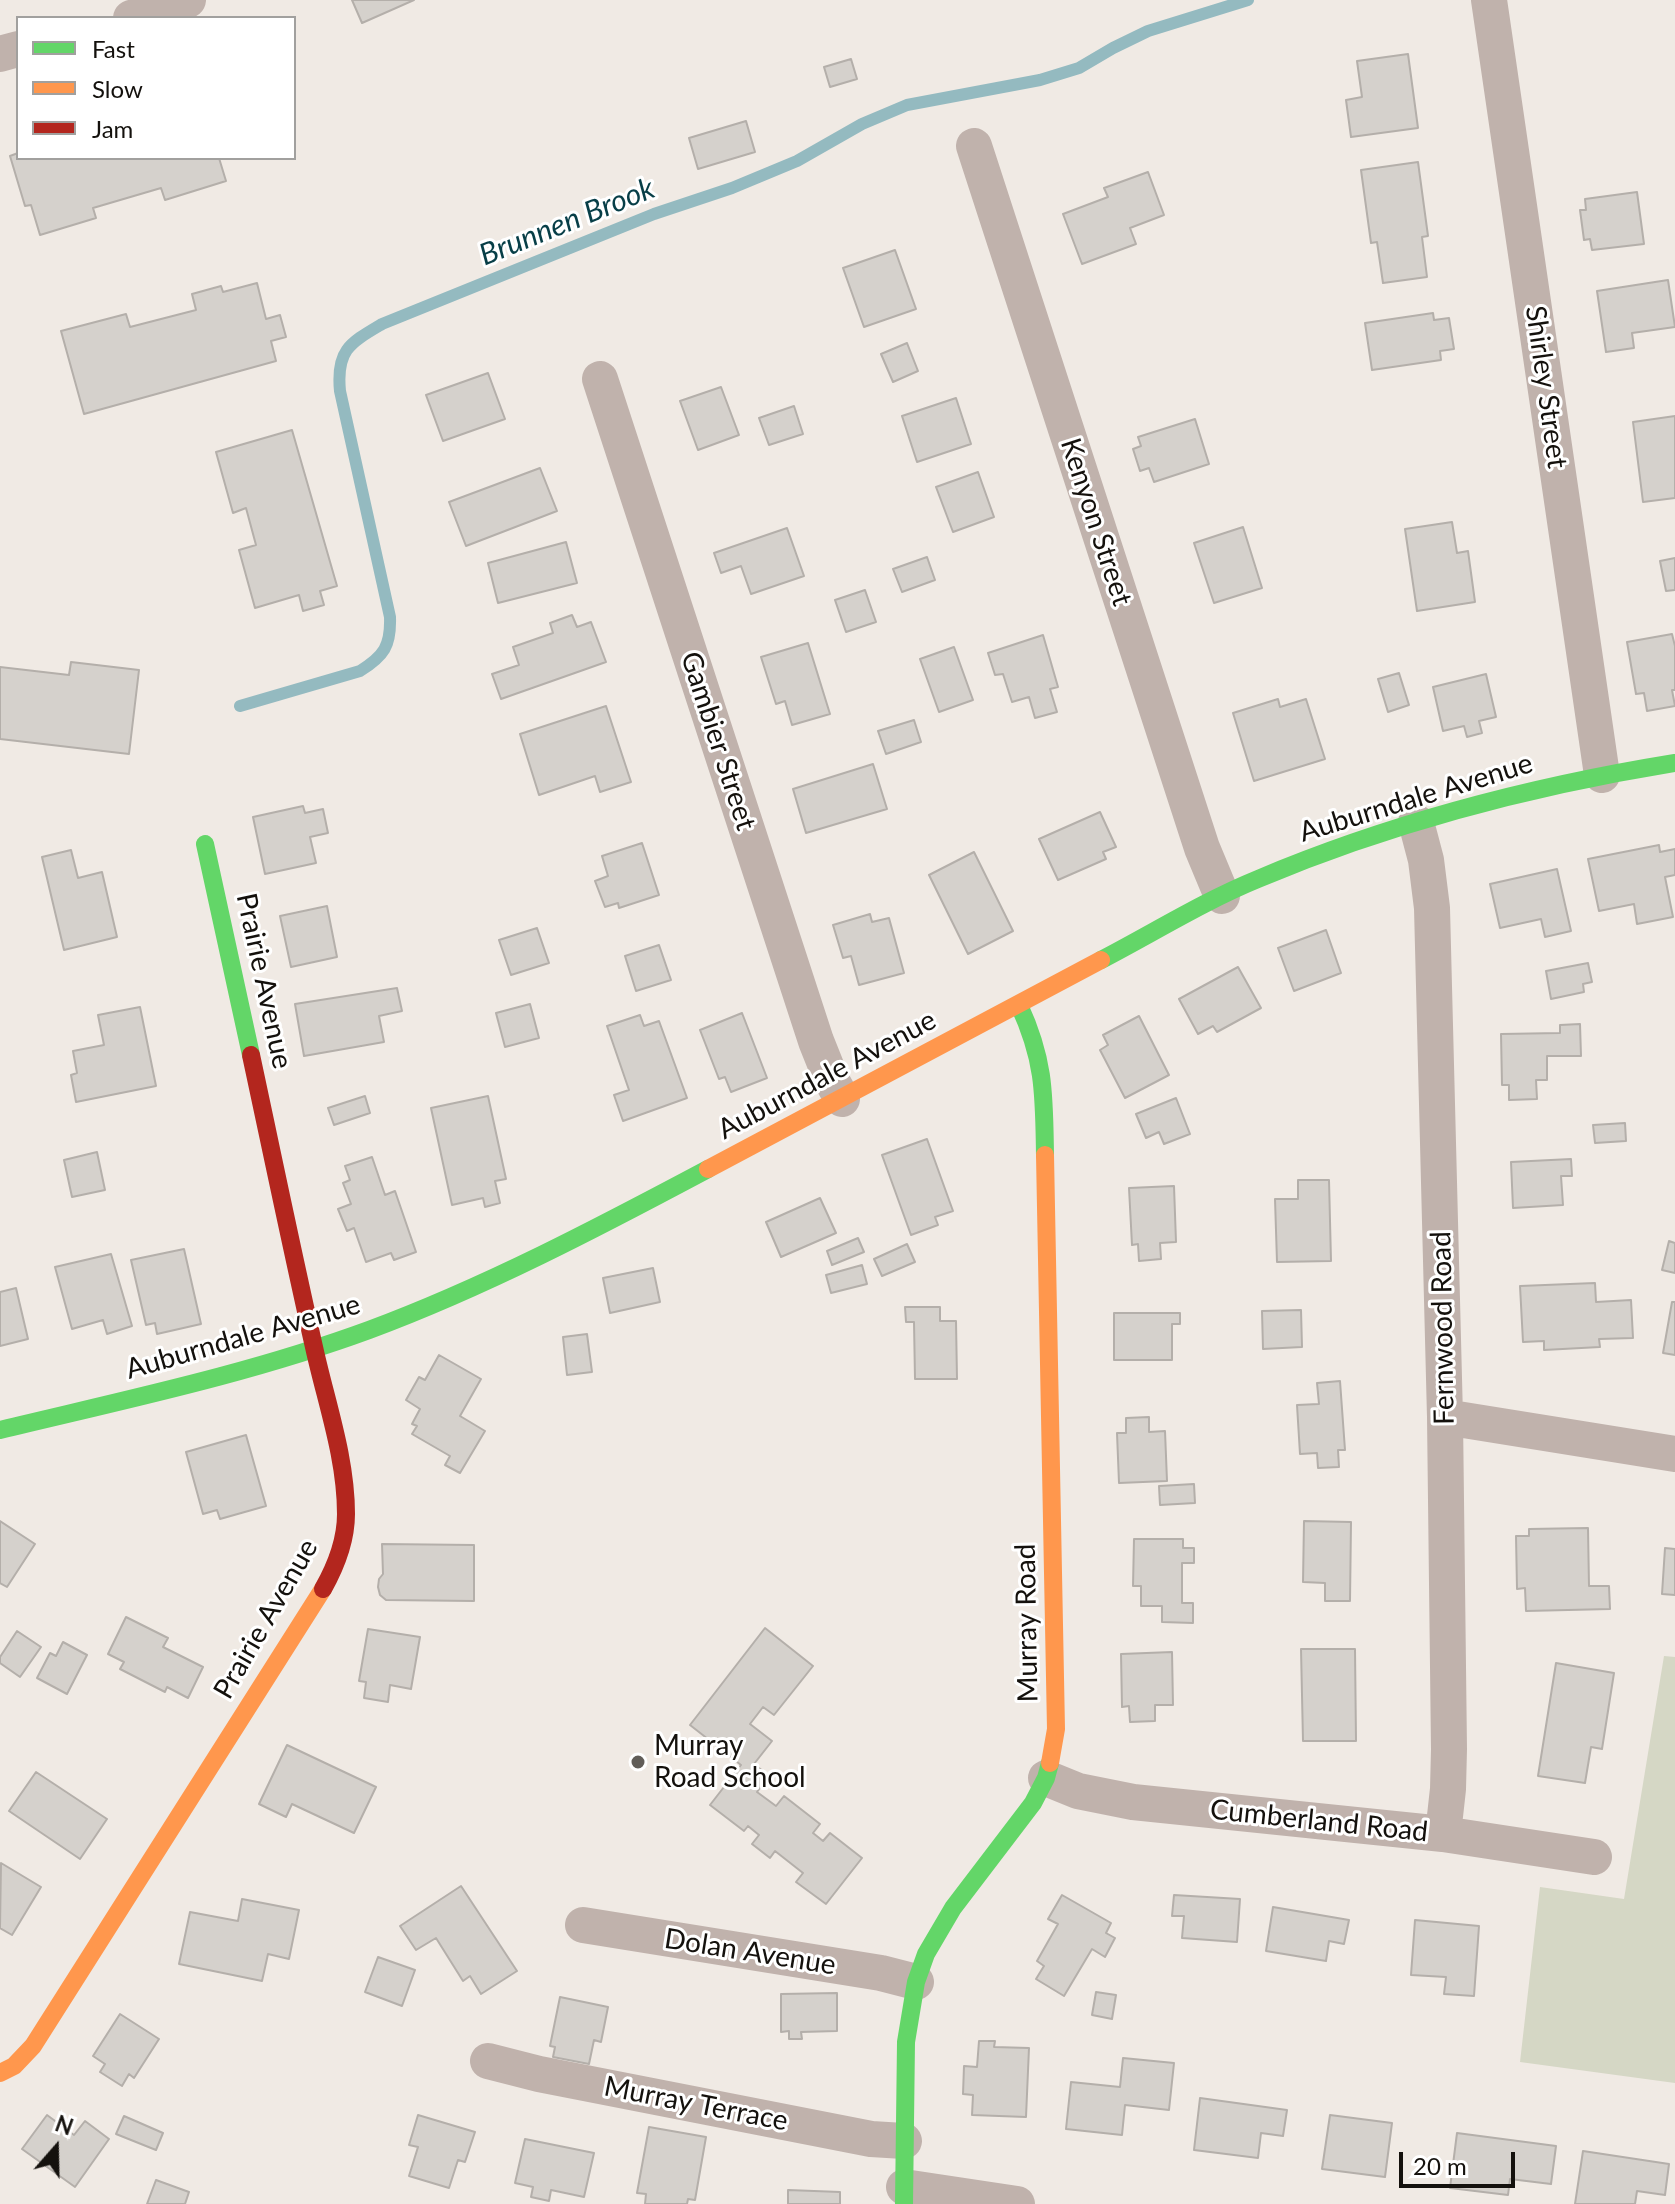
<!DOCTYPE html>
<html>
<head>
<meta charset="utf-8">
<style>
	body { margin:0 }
	#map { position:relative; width:1675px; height:2204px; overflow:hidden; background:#f0eae4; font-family:Lato,sans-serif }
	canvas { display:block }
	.legend { position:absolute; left:16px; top:16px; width:280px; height:144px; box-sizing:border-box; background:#fff; border:2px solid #a1a09e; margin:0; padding:10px 14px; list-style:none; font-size:24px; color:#14110d }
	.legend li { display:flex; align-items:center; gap:16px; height:40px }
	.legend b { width:40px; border:2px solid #a1a09e }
	.north { position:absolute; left:16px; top:2108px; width:80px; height:80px; -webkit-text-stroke:6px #fff; paint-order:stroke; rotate:20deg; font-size:22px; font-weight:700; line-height:32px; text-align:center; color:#14110d }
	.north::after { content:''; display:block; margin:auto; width:28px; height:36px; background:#14110d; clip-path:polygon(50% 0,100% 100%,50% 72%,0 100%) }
	.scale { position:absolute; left:1399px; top:2152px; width:116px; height:36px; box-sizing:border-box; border:4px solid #14110d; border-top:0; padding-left:10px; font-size:24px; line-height:28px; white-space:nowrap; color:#14110d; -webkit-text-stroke:6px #fff; paint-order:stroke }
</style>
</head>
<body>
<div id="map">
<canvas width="1675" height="2204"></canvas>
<ul class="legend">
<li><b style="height:10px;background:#63d668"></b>Fast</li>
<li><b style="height:10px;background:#ff974d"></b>Slow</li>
<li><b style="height:10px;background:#b3261e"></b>Jam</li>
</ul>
<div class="north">N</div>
<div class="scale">20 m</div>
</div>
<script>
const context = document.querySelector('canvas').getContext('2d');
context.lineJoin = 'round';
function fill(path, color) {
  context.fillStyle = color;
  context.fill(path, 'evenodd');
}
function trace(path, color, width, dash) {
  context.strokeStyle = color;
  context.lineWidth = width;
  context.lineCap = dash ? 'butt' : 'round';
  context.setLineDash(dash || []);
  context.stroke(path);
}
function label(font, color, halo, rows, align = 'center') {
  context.font = font + ' Lato,sans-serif';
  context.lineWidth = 6;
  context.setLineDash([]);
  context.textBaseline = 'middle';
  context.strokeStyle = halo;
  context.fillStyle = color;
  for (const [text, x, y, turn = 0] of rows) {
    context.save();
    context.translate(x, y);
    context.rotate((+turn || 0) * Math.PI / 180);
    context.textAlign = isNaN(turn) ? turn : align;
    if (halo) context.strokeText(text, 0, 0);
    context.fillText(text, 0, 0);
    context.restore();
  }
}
fill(new Path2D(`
	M1664,1656L1675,1657V2083L1520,2062L1540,1887L1624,1899Z`), '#d5d7c5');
trace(new Path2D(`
	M240,706L360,671C384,656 391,646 390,617L340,391C336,350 350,343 382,324L654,214L732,188L797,161L862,124L907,105L1040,80L1079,68L1113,48L1148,31L1248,0`), '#94bac0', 12);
const building = new Path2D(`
	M352,0H414L362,23Z
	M1408,54L1418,128L1351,137L1346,100L1362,97L1357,61Z
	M851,59L857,79L830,87L824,67Z
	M746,121L755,152L698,169L689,138Z
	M18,153V158H219L226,181L165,200L161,188L93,208L96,218L40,235L31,205L25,206L10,156Z
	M1418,162L1428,236L1422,237L1427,277L1383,283L1377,242L1371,243L1361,170Z
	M1148,172L1164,215L1130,228L1136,244L1082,264L1063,214L1108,197L1104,188Z
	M1637,192L1644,244L1592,250L1590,239L1584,240L1580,210H1586L1585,199Z
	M895,250L916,309L864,327L843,268Z
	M1668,280L1675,327L1632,333L1634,348L1606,352L1597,291Z
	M257,283L266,319L280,315L286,337L271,341L276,361L84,414L61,331L126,314L130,327L196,310L192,294L221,286L223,292Z
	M1433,313L1434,320L1449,318L1454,349L1440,351L1441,360L1372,370L1365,323Z
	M907,343L918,371L893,382L881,354Z
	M488,373L505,419L443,441L426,395Z
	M721,387L739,435L698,450L680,401Z
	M956,398L971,444L917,462L902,416Z
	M794,406L803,434L769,445L759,418Z
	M1675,416V498L1643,502L1633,422Z
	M1195,419L1209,464L1154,482L1149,468L1140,471L1133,449L1141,446L1138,437Z
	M292,430L337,586L320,591L324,605L303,611L299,595L255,608L239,550L256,545L246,508L233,513L216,452Z
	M540,468L557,511L466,546L449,502Z
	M978,472L994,517L953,532L936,487Z
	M1452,522L1457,553L1468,551L1475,602L1417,611L1405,529Z
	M1243,527L1262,588L1214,603L1194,543Z
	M787,528L804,576L751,594L741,566L721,573L714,553Z
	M566,542L577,583L498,603L488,563Z
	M927,557L935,580L902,592L893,569Z
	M1675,558V590L1666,591L1660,561Z
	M865,590L876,622L846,632L835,600Z
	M572,615L577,627L591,622L606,662L501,699L492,674L519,665L513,647L553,633L550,623Z
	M1672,634L1675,646V690H1672L1675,706L1647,711L1644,693L1636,694L1627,642Z
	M1043,635L1058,687L1050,689L1057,712L1035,718L1029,697L1012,702L1003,674L995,675L988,653Z
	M808,643L830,714L792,725L785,701L776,704L761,657Z
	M954,647L973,700L939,712L920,659Z
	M71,662L139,670L129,754L0,739V667L69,675Z
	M1399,673L1409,705L1388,712L1378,679Z
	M1486,674L1496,717L1479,721L1482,733L1467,737L1464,726L1443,731L1433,687Z
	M1278,699L1280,707L1306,699L1325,759L1254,781L1233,713Z
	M606,706L631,782L600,792L595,776L539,795L520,734Z
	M914,720L921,742L886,754L878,731Z
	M873,764L887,809L806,833L793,789Z
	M303,806L305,813L323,809L328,833L310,837L316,863L265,874L253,817Z
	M1100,812L1116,847L1103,852L1106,859L1058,880L1039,839Z
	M642,843L659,895L619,908L618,903L605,907L595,881L608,876L602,856Z
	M1659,845L1660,852L1675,849V875L1665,877L1673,917L1637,924L1634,904L1599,911L1588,859Z
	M71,850L78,878L102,872L117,937L64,950L42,857Z
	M974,852L1013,931L968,954L929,875Z
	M1557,869L1571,931L1545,937L1541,919L1500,928L1490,884Z
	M327,906L337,957L291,967L280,916Z
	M870,914L872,922L889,918L904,973L859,985L851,956L843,958L833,925Z
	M537,928L549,963L511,975L499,940Z
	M1326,930L1341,973L1294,991L1278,948Z
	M659,945L671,980L636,991L625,956Z
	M1588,963L1592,982L1583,984L1584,992L1551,999L1546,971Z
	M1238,967L1261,1008L1217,1032L1213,1026L1198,1034L1179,999Z
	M397,988L402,1011L379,1016L384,1042L304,1056L295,1004Z
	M530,1004L539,1038L505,1047L496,1013Z
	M140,1007L156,1086L76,1102L71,1075L77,1073L73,1051L104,1045L98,1015Z
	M742,1013L767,1078L731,1092L725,1077L719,1079L700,1030Z
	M640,1015L644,1026L659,1021L687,1098L623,1121L614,1095L629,1090L607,1026Z
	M1139,1016L1169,1075L1125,1098L1100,1050L1108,1045L1103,1035Z
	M1580,1024L1581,1056H1547V1080H1536L1537,1099L1509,1100V1085H1502L1501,1034L1560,1033V1025Z
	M365,1096L370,1113L334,1125L328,1108Z
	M488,1096L506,1179L495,1181L500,1203L485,1207L483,1198L452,1205L431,1108Z
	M1176,1098L1190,1134L1164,1144L1159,1132L1146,1138L1136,1114Z
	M1625,1123L1626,1141L1595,1143L1593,1125Z
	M927,1139L953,1211L935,1217L938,1225L911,1235L882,1155Z
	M97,1152L105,1190L72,1197L64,1160Z
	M372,1157L385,1195L395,1191L416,1252L394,1260L391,1253L366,1262L354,1228L347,1231L338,1209L351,1204L343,1183L350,1180L345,1166Z
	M1571,1159L1572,1176H1561L1563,1205L1513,1208L1511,1162Z
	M1298,1180H1329L1331,1261L1277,1262L1275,1199H1298Z
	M1174,1186L1176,1242L1160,1243L1161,1259L1139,1261L1138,1244L1132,1245L1129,1188Z
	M820,1198L836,1233L781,1257L766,1222Z
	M858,1238L864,1252L832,1265L827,1251Z
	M1669,1241L1675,1243V1273L1662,1270Z
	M907,1244L915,1262L882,1276L874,1259Z
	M184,1249L201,1324L157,1334L155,1323L146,1325L131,1260Z
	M111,1254L132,1326L107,1334L103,1320L72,1329L55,1267Z
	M862,1265L867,1284L831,1293L826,1275Z
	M653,1268L660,1302L610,1313L603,1278Z
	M1595,1283L1596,1302L1631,1300L1633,1338L1599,1339L1600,1347L1544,1350V1341L1523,1342L1520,1286Z
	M16,1288L28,1339L0,1346V1292Z
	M1672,1302H1675V1355L1663,1353Z
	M905,1307H940V1321H956L957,1379H915L914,1322H906Z
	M1301,1310L1302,1347L1263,1349L1262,1311Z
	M1114,1313H1180V1324H1172V1360H1114Z
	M587,1334L592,1372L567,1375L563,1337Z
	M439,1355L481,1379L460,1416L485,1431L460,1473L445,1465L450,1456L412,1434L417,1426L412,1424L420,1409L406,1400L419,1377L425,1380Z
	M1340,1381L1345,1450H1338L1339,1467L1318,1468L1317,1453L1300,1454L1297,1405L1319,1404L1317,1383Z
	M1149,1417V1432L1165,1431L1167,1481L1119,1483L1117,1433H1126V1418Z
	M246,1435L266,1506L220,1519L217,1510L203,1514L186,1452Z
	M1194,1484L1195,1503L1160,1505L1159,1486Z
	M0,1521L35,1544L7,1587L0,1583Z
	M1304,1521L1351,1522L1350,1601H1325V1583L1303,1582Z
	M1588,1528L1589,1586H1609L1610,1609L1526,1611L1525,1588L1517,1589L1516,1536H1529V1529Z
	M1134,1539H1183V1548H1194V1563H1182V1603H1193V1623L1162,1622V1606H1141V1586H1133Z
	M382,1544L474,1545V1601L386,1600L380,1595L378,1587L379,1579L383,1574Z
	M1665,1548L1675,1549V1595L1662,1594Z
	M126,1617L168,1638L163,1647L203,1667L188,1698L167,1687L165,1692L120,1669L124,1662L108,1654Z
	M765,1628L813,1666L774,1715L763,1707L750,1724L772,1741L754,1764L769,1776L757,1792L776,1806L784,1796L820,1824L813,1833L823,1841L830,1833L862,1858L826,1904L796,1882L803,1873L775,1851L770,1858L752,1844L759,1835L748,1826L744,1831L710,1805L741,1765L690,1725Z
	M368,1629L420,1637L411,1689L390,1685L388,1702L364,1698L366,1682L359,1681Z
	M17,1631L41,1647L20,1677L0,1663V1657Z
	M63,1642L87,1655L67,1694L37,1678L50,1653L56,1656Z
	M1301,1649H1355L1356,1741H1303Z
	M1172,1652L1173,1705H1155V1721L1130,1722L1129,1706L1122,1707L1121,1654Z
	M1556,1663L1614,1673L1602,1749L1591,1747L1585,1783L1538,1776Z
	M287,1745L376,1787L354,1833L292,1804L286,1817L259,1804Z
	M36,1772L107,1819L80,1859L9,1811Z
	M1,1863L41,1887L12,1935L0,1928Z
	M461,1886L517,1971L481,1994L470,1976L463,1981L436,1938L416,1950L400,1926Z
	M1062,1895L1111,1923L1106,1933L1115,1938L1105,1957L1092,1949L1064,1996L1036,1979L1044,1966L1037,1961L1058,1924L1048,1919Z
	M1174,1895L1240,1899L1237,1942L1182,1938L1184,1916H1172Z
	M242,1899L299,1910L289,1959L268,1954L262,1981L179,1964L190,1912L238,1921Z
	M1273,1907L1349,1920L1344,1944L1329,1941L1326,1961L1266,1951Z
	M1415,1920L1479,1926L1474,1996L1444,1994L1446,1977L1411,1975Z
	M378,1957L415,1970L402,2006L365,1992Z
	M1096,1992L1116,1995L1112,2019L1092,2015Z
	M837,1993V2031L801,2032L802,2039H789V2031L781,2032V1994Z
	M560,1997L608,2007L601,2042L594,2040L589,2064L553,2057L555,2047L550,2046Z
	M120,2014L159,2039L134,2078L129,2074L122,2086L100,2072L105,2064L93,2056Z
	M979,2041H995L994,2047L1029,2048L1026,2117L972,2115L973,2095L963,2094L964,2066L977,2067Z
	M1123,2058L1174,2063L1169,2110L1125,2105L1122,2135L1066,2129L1071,2082L1120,2087Z
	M1200,2098L1287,2110L1283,2136L1261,2133L1258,2158L1194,2150Z
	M47,2115L74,2135L85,2121L109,2139L75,2187L22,2149Z
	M418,2115L475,2132L465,2162L458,2160L449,2188L409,2176L418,2147L409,2145Z
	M1330,2115L1392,2123L1385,2177L1322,2169Z
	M124,2116L163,2133L156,2150L116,2134Z
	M649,2127L706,2137L695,2200L688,2199L687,2204H645L646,2194L637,2193Z
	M1457,2133L1556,2146L1551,2184L1510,2179L1508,2195L1450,2188Z
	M525,2139L594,2153L584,2197L551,2190L549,2201L531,2197L533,2187L515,2183Z
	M1583,2151L1669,2164L1665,2195L1637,2191L1635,2204H1575Z
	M156,2180L189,2192L185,2204H147Z
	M788,2190L840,2192V2204H788Z`);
fill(building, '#d5d1cc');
trace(building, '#b4afaa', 2);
trace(new Path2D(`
	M1489,0L1602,775
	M131,18L188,0
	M0,54L18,49
	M974,146L1202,848L1222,896
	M600,379L816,1041L832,1081L842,1099
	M1416,822L1426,860L1432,908L1445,1417L1449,1749L1448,1789L1443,1834
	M1445,1417L1675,1454
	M1046,1778L1078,1791L1133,1802L1443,1834L1594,1857
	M583,1925L881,1973L916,1982
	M488,2061L539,2074L871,2139L904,2141
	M904,2187L1017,2204`), '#c0b2ac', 36);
trace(new Path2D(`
	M205,844L251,1055
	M1101,960C1153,933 1204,901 1258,879C1391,823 1533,786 1675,763
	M1019,1005C1045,1061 1044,1095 1045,1155
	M0,1430C124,1400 249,1374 369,1330C485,1287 599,1227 708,1169
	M904,2204L906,2042L916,1982L926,1954L953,1908L1033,1803L1046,1778L1050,1763`), '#63d668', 18);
trace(new Path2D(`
	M1045,1155L1056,1729L1050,1763
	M708,1169L1101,960
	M0,2073L14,2066L33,2046L323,1589`), '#ff974d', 18);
trace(new Path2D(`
	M251,1055C272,1153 292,1250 314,1347C326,1402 346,1457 346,1514C346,1541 336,1566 323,1589`), '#b3261e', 18);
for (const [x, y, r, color] of [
	[638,1762,8,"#615d58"]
]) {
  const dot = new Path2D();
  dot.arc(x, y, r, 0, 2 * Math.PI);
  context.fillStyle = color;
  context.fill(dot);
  trace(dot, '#fff', 3);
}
label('28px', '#14110d', '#fff', [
	["Shirley Street",1546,387,82],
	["Kenyon Street",1096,522,72],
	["Gambier Street",718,741,72],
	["Auburndale Avenue",1416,798,-17],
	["Prairie Avenue",264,981,78],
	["Auburndale Avenue",827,1075,-28],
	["Fernwood Road",1443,1328,-91],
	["Auburndale Avenue",243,1337,-16],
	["Prairie Avenue",266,1619,-60],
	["Murray Road",1027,1623,-91],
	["Cumberland Road",1319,1821,6],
	["Dolan Avenue",750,1952,9],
	["Murray Terrace",696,2104,11]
]);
label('28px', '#14110d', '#fff', [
	["Murray",654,1746],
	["Road School",654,1778]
], 'left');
label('italic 30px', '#073e47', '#fff', [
	["Brunnen Brook",567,222,-22]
]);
</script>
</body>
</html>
